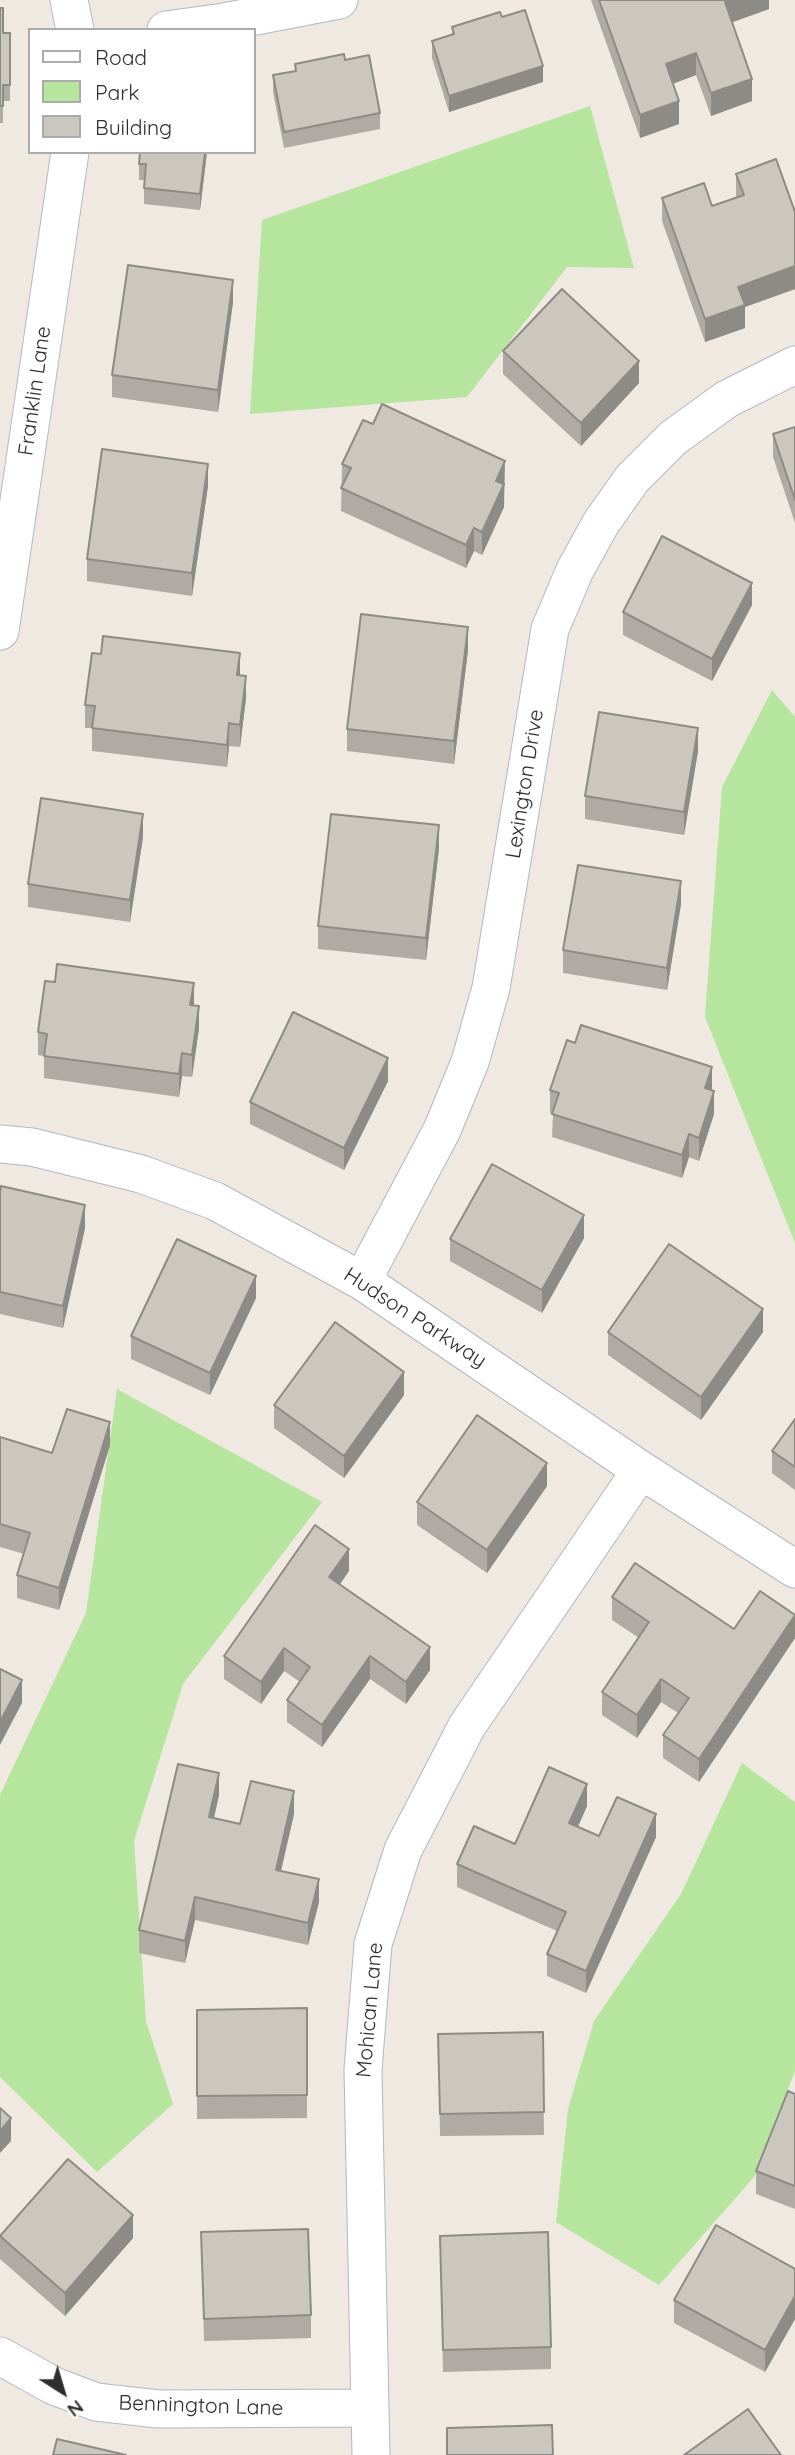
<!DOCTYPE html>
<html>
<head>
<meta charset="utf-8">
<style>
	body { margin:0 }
	#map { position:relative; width:795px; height:2455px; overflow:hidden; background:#efe9e1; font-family:Quicksand,sans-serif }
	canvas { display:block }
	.legend { position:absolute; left:28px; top:28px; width:228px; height:126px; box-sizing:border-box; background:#fff; border:2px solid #ababab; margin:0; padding:9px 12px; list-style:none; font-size:21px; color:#2e2e2e }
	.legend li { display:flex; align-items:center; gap:14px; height:35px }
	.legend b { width:35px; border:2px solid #ababab }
	.north { position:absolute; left:28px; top:2357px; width:70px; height:70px; -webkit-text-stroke:5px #fff; paint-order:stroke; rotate:143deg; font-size:19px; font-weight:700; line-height:28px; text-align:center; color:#2e2e2e }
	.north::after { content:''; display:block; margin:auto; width:24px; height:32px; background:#2e2e2e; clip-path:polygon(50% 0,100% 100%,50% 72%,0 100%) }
</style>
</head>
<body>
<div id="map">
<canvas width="795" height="2455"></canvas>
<ul class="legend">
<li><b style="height:9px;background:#fff"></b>Road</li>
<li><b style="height:19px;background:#b6e59e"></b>Park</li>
<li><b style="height:19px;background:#cbc7bf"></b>Building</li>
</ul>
<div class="north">N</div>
</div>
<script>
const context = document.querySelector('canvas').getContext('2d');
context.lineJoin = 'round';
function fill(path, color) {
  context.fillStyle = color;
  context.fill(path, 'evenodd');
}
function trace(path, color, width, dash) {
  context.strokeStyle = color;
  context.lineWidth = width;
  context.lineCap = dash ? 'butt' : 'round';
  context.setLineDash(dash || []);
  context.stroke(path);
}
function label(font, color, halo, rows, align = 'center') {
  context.font = font + ' Quicksand,sans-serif';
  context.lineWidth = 7;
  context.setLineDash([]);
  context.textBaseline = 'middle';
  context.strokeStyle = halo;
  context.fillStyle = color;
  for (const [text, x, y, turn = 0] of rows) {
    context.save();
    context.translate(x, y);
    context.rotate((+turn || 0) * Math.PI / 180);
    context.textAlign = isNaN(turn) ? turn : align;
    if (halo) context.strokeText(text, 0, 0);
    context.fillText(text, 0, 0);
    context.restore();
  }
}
fill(new Path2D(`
	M590,106L634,268L567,267L467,397L250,414L262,220Z
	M772,690L795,717V1243L705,1017L722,787Z
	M117,1389L322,1502L183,1684L134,1841L146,2021L173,2104L97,2172L0,2077V1795L86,1613Z
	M742,1763L795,1802V2071L755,2176L659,2285L556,2222L568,2109L594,2021L681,1894Z`), '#b6e59e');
const minor = new Path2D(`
	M69,0L75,30
	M166,30L224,22L339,0
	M0,631L70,152
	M0,1144L32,1147L141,1174L215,1201L362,1281L641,1470L795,1569
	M362,1281L442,1130L470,1062L491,988L550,629L575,570L601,523L632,479L673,438L727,399L795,365
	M0,2356L54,2386L96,2402L158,2409L370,2408
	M371,2455L363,2070L373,1944L403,1850L467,1726L641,1470`);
trace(minor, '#b4b7c1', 39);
trace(minor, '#fff', 37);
fill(new Path2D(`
	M591,0H769V9L732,22L752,101L711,116L696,75L673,84L679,124L640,138Z
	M0,8L3,33H10V101H3V123H0Z
	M502,17L543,82L449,112L432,58V41L452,35V27Z
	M345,60L380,113V129L284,148L273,92V75L295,71V64Z
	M207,152L200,210L144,204V180H139V164Z
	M736,174L795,212V289L745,307V328L705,342L662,221V198L712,206L736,197Z
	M233,302L218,412L112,397V375Z
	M503,351L639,383L581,446L503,374Z
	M795,427V523L773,457V434Z
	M342,464L505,483L504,485V507L482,555L474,551L466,568L341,511Z
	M208,486L192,596L87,581V559Z
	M752,605L712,681L623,635V612Z
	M468,650L454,764L347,751V729Z
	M240,675L246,698L240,747L229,746L227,767L92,751V728H85V705Z
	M698,751L684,835L585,819V796Z
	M143,837L130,922L28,907V884Z
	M439,848L426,960L318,949V926Z
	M681,904L667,990L563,973V950Z
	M194,1005L199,1028L192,1077L182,1076L179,1097L44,1078V1056L38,1055V1032Z
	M388,1081L344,1170L250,1124V1102Z
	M550,1090H712L714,1114L699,1161L689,1157L682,1178L552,1137L553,1114L550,1113Z
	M0,1192L85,1228L63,1328L0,1314Z
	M584,1238L542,1313L450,1261V1239Z
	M256,1298L210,1395L131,1359V1336Z
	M608,1332H763L701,1420L608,1355Z
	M404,1395L344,1478L274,1428V1405Z
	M795,1419V1490L772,1473V1451Z
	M0,1437L52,1453L110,1445L59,1610L17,1598V1575L24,1554L0,1547Z
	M547,1486L487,1573L417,1525V1502Z
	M349,1571L340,1584L430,1670L406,1704L370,1679L322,1747L287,1722V1700L300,1682L284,1671L261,1704L224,1679V1656Z
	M612,1597L734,1629L795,1615V1638L699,1782L663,1758V1735L678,1713L661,1702L637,1738L602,1715V1692L639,1638L612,1620Z
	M219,1795L214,1818L240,1824L294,1814L281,1871L319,1902L308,1945L195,1920L185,1963L139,1953V1930Z
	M587,1806L578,1827L599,1836L656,1837L586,1993L547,1976V1954L557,1931L457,1887V1864L515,1844Z
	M307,2008V2118L197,2119V2010Z
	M543,2032L544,2135L440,2136L438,2034Z
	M795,2094V2209L756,2194V2171Z
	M201,2232L311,2315V2338L204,2341Z
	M0,2236L133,2238L65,2316L0,2259Z
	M440,2236L551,2347V2369L443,2372Z
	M795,2269V2319L765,2372L674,2323V2300Z`), '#afaba4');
fill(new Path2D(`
	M732,0H769V9L725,25V2Z
	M696,53V75L666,86V64Z
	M543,66V82L449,112V96Z
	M752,79V101L711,116V93Z
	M679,101V124L640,138V115Z
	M205,152H207L200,210V194Z
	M795,266V289L745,307V328L705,342V319L738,287Z
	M233,280V302L218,412V390Z
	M639,361V383L581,446V423Z
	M505,461L504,507L482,555V532L496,481Z
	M208,464V486L192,596V573Z
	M474,528V551L466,568V545Z
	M752,583V605L712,681V659Z
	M468,627V650L454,764V741Z
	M240,653V675H237Z
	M246,676V698L240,747V725Z
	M229,723V746L227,767V745Z
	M698,728V751L684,835V812Z
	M143,814V837L130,922V900Z
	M439,825V848L426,960V938Z
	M681,881V904L667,990V968Z
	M194,983V1005H190Z
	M199,1006V1028L192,1077V1055Z
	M182,1053V1076L179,1097V1074Z
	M388,1058V1081L344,1170V1148Z
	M712,1067V1090L705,1111V1088Z
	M714,1091V1114L699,1161V1138Z
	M689,1134V1157L682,1178V1155Z
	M85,1205V1228L63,1328V1306Z
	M584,1215V1238L542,1313V1290Z
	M256,1276V1298L210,1395V1373Z
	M763,1309V1332L701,1420V1397Z
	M404,1372V1395L344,1478V1456Z
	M110,1422V1445L59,1610V1588Z
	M547,1463V1486L487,1573V1550Z
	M349,1549V1571L329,1600V1577Z
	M795,1615V1638L699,1782V1759Z
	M430,1647V1670L406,1704V1682Z
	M284,1648V1671L261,1704V1682Z
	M370,1656V1679L322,1747V1725Z
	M661,1679V1702L637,1738V1715Z
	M22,1680V1703L0,1745V1722Z
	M219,1773V1795L209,1839V1817Z
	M587,1784V1806L569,1846V1823Z
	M294,1791V1814L276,1892V1870Z
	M656,1814V1837L586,1993V1971Z
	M319,1879V1902L308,1945V1923Z
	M195,1897V1920L185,1963V1941Z
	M11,2118V2141L0,2153V2131Z
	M133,2215V2238L65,2316V2293Z
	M795,2296V2319L765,2372V2350Z`), '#8e8b86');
const building = new Path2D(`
	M599,0H732L725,2L752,79L711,93L696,53L666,64L679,101L640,115Z
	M0,8H3V33H10V85H3V106H0Z
	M525,10L543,66L449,96L432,41L454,34L452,27L500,12L502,17Z
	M344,54L345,60L369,55L380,113L284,132L273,75L296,71L295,64Z
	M140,152H205L200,194L144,188L146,164H139Z
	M776,159L795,212V266L738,287L745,305L705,319L662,198L704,183L712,206L744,195L736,174Z
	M128,265L233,280L218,390L112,375Z
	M562,289L639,361L581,423L503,351Z
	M382,404L505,461L496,481L504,484L482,532L474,528L466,545L341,488L351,468L342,464L363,420L373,424Z
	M795,427V500L773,434Z
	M102,449L208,464L192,573L87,559Z
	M662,536L752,583L712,659L623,612Z
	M361,614L468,627L454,741L347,729Z
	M103,636L240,653L237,675L246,676L240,725L229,723L227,745L92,728L95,706L85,705L92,653L101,654Z
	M599,712L698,728L684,812L585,796Z
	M41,798L143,814L130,900L28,884Z
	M331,814L439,825L426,938L318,926Z
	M578,865L681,881L667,968L563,950Z
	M57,964L194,983L190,1005L199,1006L192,1055L182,1053L179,1074L44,1056L47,1034L38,1032L45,981L55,982Z
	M293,1012L388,1058L344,1148L250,1102Z
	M581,1025L712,1067L705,1088L714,1091L699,1138L689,1134L682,1155L552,1114L559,1093L550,1090L567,1040L575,1043Z
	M492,1164L584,1215L542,1290L450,1239Z
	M1,1186L85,1205L63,1306L0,1292V1192Z
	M177,1239L256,1276L210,1373L131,1336Z
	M669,1244L763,1309L701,1397L608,1332Z
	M335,1322L404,1372L344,1456L274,1405Z
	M67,1409L110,1422L59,1588L17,1575L30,1533L0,1524V1437L52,1453Z
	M477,1415L547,1463L487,1550L417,1502Z
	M795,1419V1467L772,1451Z
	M315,1525L349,1549L329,1577L430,1647L406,1682L370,1656L322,1725L287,1700L310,1667L284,1648L261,1682L224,1656Z
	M635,1563L734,1629L760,1591L795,1615L699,1759L663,1735L689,1698L661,1679L637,1715L602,1692L649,1622L612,1597Z
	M0,1669L22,1680L0,1722Z
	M178,1764L219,1773L209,1817L240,1824L251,1781L294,1791L276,1870L319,1879L308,1923L195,1897L185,1941L139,1930Z
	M549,1767L587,1784L569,1823L599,1836L617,1797L656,1814L586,1971L547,1954L566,1912L457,1864L474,1826L515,1844Z
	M307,2008V2095L197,2096V2010Z
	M543,2032L544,2112L440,2114L438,2034Z
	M788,2091L795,2094V2186L756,2171Z
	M0,2108L11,2118L0,2131Z
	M68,2159L133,2215L65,2293L0,2236Z
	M716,2225L795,2269V2296L765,2350L674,2300Z
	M308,2229L311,2315L204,2319L201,2232Z
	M548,2232L551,2347L443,2350L440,2236Z
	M748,2409L781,2455H684Z
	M552,2425L553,2455H447V2428Z
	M57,2439L126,2455H53Z`);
fill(building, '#cbc7bf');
trace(building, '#8e8b86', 2);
label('21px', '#2e2e2e', '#fff', [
	["Franklin Lane",35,391,-82],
	["Lexington Drive",525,784,-81],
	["Hudson Parkway",415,1318,33],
	["Mohican Lane",370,2010,-85],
	["Bennington Lane",201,2406,2]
]);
</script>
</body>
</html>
